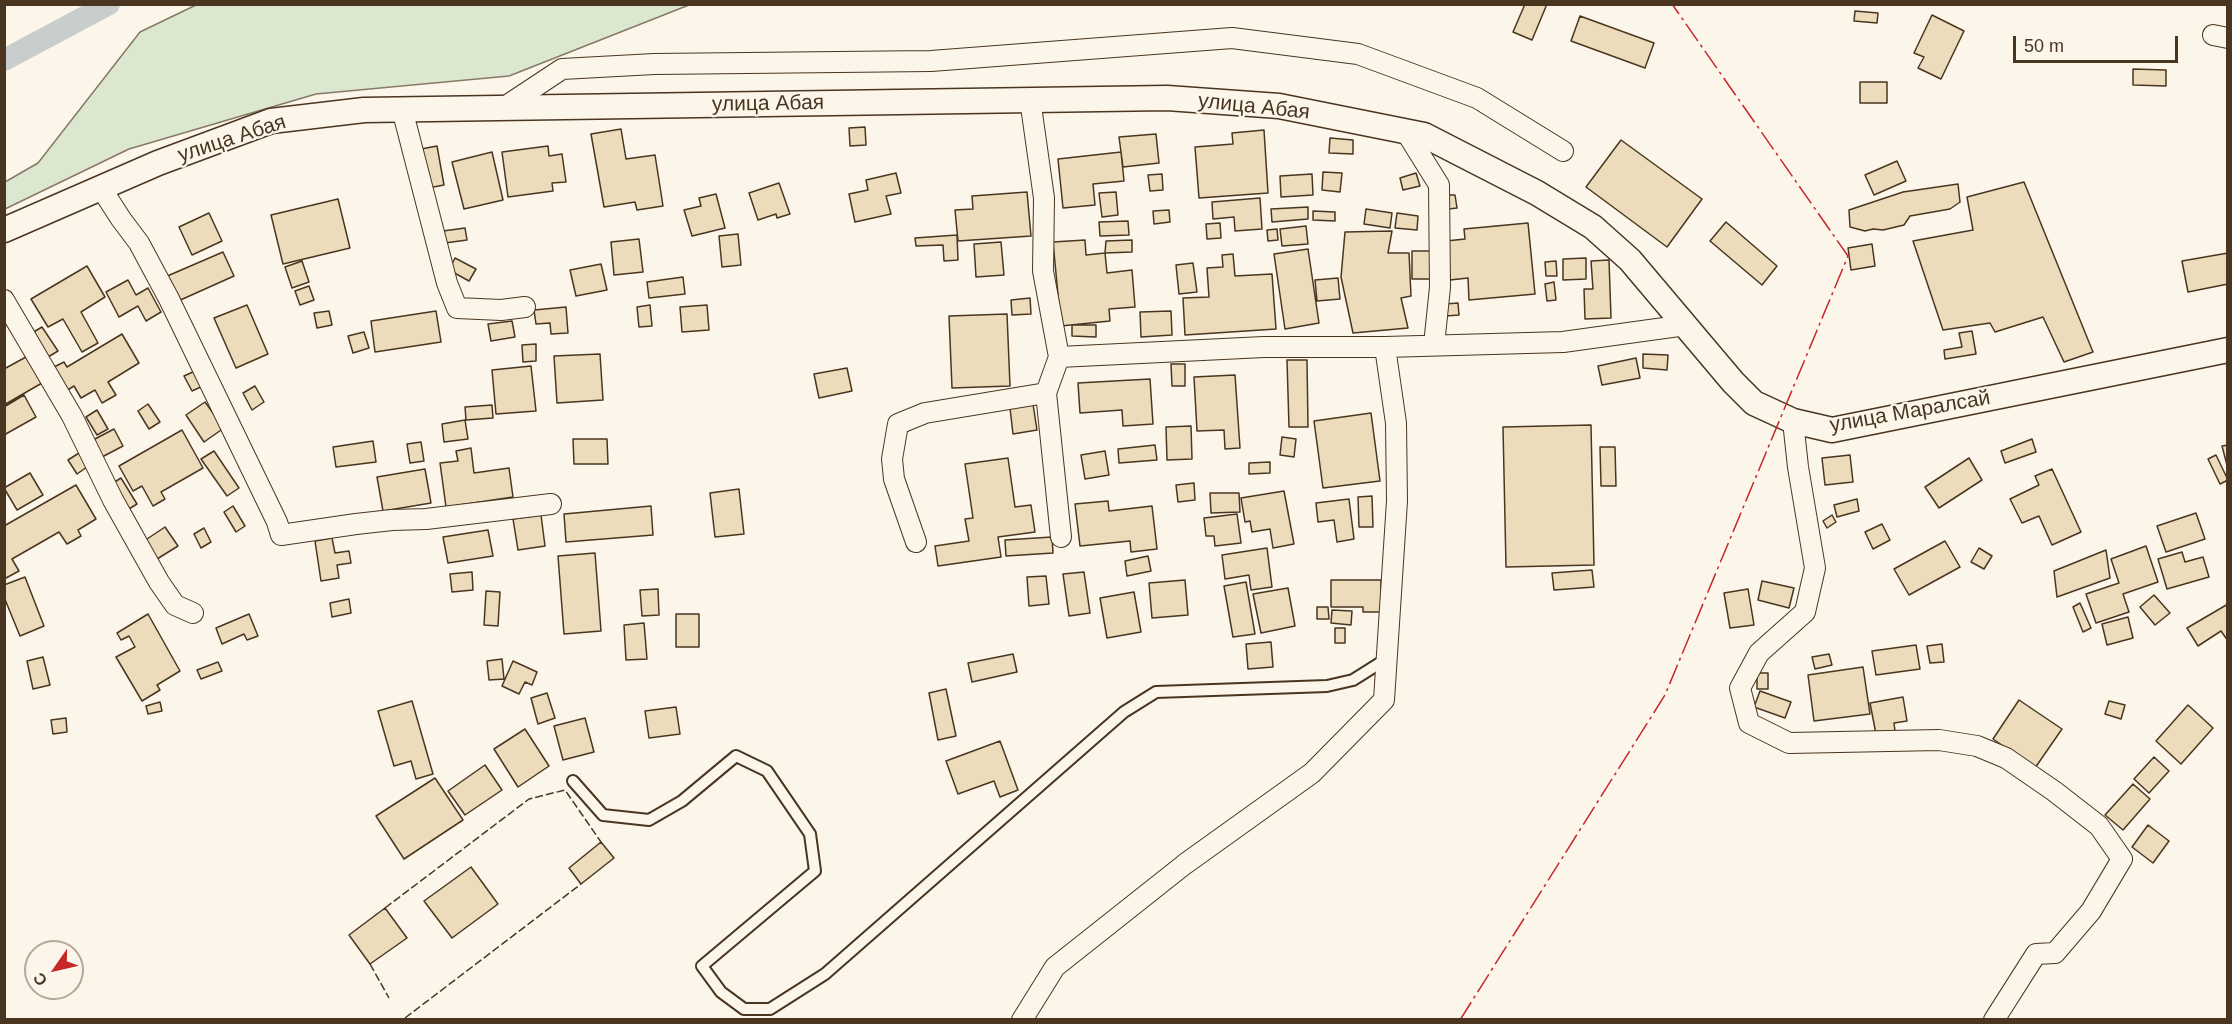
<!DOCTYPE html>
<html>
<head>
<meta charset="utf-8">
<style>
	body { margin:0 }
	#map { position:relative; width:2232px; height:1024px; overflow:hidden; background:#fbf6e9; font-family:Arial,sans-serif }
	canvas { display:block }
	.frame { position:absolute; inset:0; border:6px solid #4a3520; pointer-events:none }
	.north { position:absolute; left:24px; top:940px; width:60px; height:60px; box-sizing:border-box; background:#fbf6e9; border:2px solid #b4a999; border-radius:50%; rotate:236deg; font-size:16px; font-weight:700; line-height:24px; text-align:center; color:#4a3520 }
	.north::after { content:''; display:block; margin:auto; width:21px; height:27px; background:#c62828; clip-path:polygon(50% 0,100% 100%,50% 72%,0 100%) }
	.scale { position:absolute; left:2013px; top:36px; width:165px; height:27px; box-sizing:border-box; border:3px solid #4a3520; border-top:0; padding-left:8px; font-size:18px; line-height:21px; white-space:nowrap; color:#4a3520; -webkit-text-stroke:4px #fbf6e9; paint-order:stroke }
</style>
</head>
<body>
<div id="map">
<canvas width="2232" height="1024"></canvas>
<div class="frame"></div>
<div class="north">С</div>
<div class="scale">50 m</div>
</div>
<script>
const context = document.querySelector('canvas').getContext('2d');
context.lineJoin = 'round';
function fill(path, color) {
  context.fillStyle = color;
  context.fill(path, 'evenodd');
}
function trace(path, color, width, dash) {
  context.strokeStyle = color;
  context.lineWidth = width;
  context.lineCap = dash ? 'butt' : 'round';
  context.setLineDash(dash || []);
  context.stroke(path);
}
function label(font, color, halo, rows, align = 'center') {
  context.font = font + ' Arial,sans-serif';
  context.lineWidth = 4.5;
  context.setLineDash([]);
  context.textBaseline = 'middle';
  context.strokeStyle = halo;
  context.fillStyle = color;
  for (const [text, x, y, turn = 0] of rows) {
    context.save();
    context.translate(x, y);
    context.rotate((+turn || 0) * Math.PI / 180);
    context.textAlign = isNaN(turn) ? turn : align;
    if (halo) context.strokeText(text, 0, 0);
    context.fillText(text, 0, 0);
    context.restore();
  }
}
const green = new Path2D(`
	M196,5V4L689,5L509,76L316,94L129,149L5,209V182L38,163L140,32Z`);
fill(green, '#dce7d0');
trace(green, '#887966', 1.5);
trace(new Path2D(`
	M4,60L109,4`), '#c9cecd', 22);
const building = new Path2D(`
	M1525,4H1547L1532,40L1513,32Z
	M1855,11L1878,13L1877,23L1854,21Z
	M1932,15L1964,31L1941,79L1918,68L1924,57L1914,53Z
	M1580,16L1654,43L1645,68L1571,41Z
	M2133,69L2166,70V86L2133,85Z
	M1860,82H1887V103H1860Z
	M865,127L866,145L850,146L849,128Z
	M621,129L626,159L655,155L663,206L637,210L635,202L604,207L591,134Z
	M1264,130L1268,193L1199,198L1195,147L1233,144L1232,133Z
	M1156,134L1159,163L1123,167L1119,137Z
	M1330,138L1353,140V154L1329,153Z
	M1621,140L1702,199L1667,247L1586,187Z
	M437,146L444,185L428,188L421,149Z
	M548,146L549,156L562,154L566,182L552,183L553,191L508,197L502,152Z
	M492,152L503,200L464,209L452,162Z
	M1121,152L1124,181L1093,184L1095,205L1063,208L1058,159Z
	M1897,161L1906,181L1874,195L1865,175Z
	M1323,172L1342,173L1340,192L1322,190Z
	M896,173L901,193L886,196L891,214L855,222L849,194L868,190L866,180Z
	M1416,173L1420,186L1403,190L1400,178Z
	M1162,174L1163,190L1150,191L1148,175Z
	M1312,174L1313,195L1281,197L1280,176Z
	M2024,182L2093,352L2064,362L2043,317L1995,332L1990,323L1943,330L1913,241L1973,230L1967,197Z
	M779,183L790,214L777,218L776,214L758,220L749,193Z
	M1958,184L1960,202L1950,209L1910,216L1904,225L1883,230L1873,229L1865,231L1850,227L1849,210L1903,192Z
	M1027,192L1031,236L958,241L955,210L973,209L972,196Z
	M1116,192L1118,215L1102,217L1099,193Z
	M716,194L725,228L692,236L684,210L701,206L699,198Z
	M1448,195H1455L1457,208L1449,209Z
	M1260,198L1262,229L1235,231L1234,217L1213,219L1212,202Z
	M338,199L350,248L283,264L271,215Z
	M1308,207V219L1272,222L1271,209Z
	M1366,209L1392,213L1390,228L1364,224Z
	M1169,210L1170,222L1154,224L1153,211Z
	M1313,211L1335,212V221L1313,220Z
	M209,213L222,241L192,255L179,227Z
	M1397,213L1418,216L1417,230L1395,228Z
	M1128,221L1129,235L1100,236L1099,222Z
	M1726,222L1777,266L1762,285L1710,241Z
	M1220,223L1221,238L1207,239L1206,224Z
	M1528,223L1535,294L1469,300L1468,278L1450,280L1446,241L1465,239L1464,229Z
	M1306,226L1308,244L1282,246L1280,229Z
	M465,228L467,240L445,243L443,231Z
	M1277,229L1278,240L1268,241L1267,230Z
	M1392,231L1388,253H1409L1411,296L1401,298L1408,328L1353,333L1341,277L1345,232Z
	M738,234L741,265L722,267L719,236Z
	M957,235L958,260L944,261L943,245L916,246L915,238Z
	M639,239L643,272L614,275L611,242Z
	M1085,240L1086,255L1105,253L1107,273L1132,270L1135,307L1109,309L1110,321L1061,326L1053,242Z
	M1132,240V252L1105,253L1106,241Z
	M1001,242L1004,275L976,277L974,244Z
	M1872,244L1875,266L1851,270L1848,248Z
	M1308,249L1319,323L1285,329L1274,254Z
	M1412,251H1432V279H1412Z
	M223,252L234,276L176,302L165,277Z
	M2228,253V284L2188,292L2182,261Z
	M1233,254L1235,276L1272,274L1276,329L1185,335L1183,298L1209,297L1207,268L1223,267L1222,255Z
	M455,258L476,269L469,281L449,270Z
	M1586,258V279L1563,280V259Z
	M1609,260L1611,318L1585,319L1584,289H1593L1591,261Z
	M302,261L309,282L292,288L285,267Z
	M1556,261L1557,276H1546L1545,262Z
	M1193,263L1197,292L1179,294L1176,265Z
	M601,264L607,290L576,296L570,270Z
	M87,266L105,297L81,312L98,343L82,352L63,319L48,327L31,299Z
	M683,277L685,294L649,298L647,282Z
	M1338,278L1340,299L1317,301L1315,280Z
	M128,280L136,295L148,288L161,312L146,321L138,306L119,317L106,292Z
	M1554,282L1556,300L1547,301L1545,284Z
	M309,286L314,300L300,305L295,291Z
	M1030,298L1031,314L1012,315L1011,300Z
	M1458,303L1459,315L1446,316L1445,304Z
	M247,305L268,354L236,368L214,318Z
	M650,305L652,326L639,327L637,307Z
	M707,305L709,330L682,332L680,307Z
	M566,307L568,333L551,334L550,323L536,324L534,310Z
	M329,311L332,325L317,328L314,313Z
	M436,311L441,342L375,352L371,321Z
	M1171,311L1172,335L1141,337L1140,312Z
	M1007,314L1010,386L952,388L949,316Z
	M512,321L515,337L491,341L488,324Z
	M1072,325H1096V337L1072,336Z
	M42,327L58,351L48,357L32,333Z
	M1972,331L1976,354L1945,359L1944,350L1962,347L1959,333Z
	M364,332L369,348L353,353L348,336Z
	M122,334L139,363L108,382L116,395L102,403L95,390L81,398L74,386L66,391L52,368L64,362L67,367Z
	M536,344V361L523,362L522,345Z
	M600,354L603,400L557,403L554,356Z
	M1643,354L1668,355L1667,370L1643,368Z
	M26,357L42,383L4,405V369Z
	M1636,358L1640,378L1602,385L1598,366Z
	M1287,360H1307L1308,427H1289Z
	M1171,364H1185V386H1172Z
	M531,366L536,411L496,414L492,370Z
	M847,368L852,391L819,398L814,374Z
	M195,371L203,386L192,391L184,376Z
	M1235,375L1240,448L1225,449L1224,430L1197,431L1194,377Z
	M1150,379L1153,424L1123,426L1122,410L1080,413L1078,383Z
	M255,386L264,402L252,410L243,393Z
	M24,395L36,417L4,435V407Z
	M205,402L224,428L204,442L186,415Z
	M148,404L160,422L149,429L138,411Z
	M1033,404L1037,430L1013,434L1010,408Z
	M492,405L493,418L466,420L465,407Z
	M97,410L108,429L97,435L86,417Z
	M1371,413L1380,481L1323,488L1314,421Z
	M465,420L468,439L444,442L442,424Z
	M1591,425L1594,565L1506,567L1503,427Z
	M1191,426L1192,459L1167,460L1166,427Z
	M114,429L123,446L102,457L93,440Z
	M182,430L203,468L161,492L165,499L153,506L142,486L133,491L119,466Z
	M1282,437L1296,439L1294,457L1280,455Z
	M573,439H607L608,464H574Z
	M2032,439L2036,452L2005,463L2001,451Z
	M373,441L376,462L336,467L333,447Z
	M421,442L424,461L410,463L407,444Z
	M1155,445L1157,460L1119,463L1118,449Z
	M2228,445V469L2222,446Z
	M1600,447H1615L1616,486H1601Z
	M471,448L474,473L509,468L513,497L446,507L440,463L458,461L456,451Z
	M214,451L239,488L227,496L201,459Z
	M1105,451L1109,475L1085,479L1081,455Z
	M79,453L87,467L77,474L68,460Z
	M1850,455L1853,482L1825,485L1822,458Z
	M2216,455L2228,480L2220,484L2208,459Z
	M1008,458L1015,507L1031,505L1035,532L998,537L1001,557L938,566L935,546L969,541L965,519L973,518L965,464Z
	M1969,458L1982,480L1939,508L1925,487Z
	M1270,462V473L1249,474V463Z
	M425,469L431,503L383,511L377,477Z
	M2052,469L2081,532L2052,545L2039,516L2022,523L2010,499L2039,485L2035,476Z
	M30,473L43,495L17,510L4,488Z
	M121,478L137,504L129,509L113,483Z
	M1194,483L1195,500L1178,502L1176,485Z
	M76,485L96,519L78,530L81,536L67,544L59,532L12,559L19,571L6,578L4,575V526Z
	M739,489L744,534L715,537L710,493Z
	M1284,491L1294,544L1273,548L1270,529L1252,532L1250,521L1245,522L1241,498Z
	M1210,493H1239L1240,512L1211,513Z
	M1372,496L1373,527H1359L1358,497Z
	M1349,499L1354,539L1337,542L1334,520L1318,522L1316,503Z
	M1857,499L1859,511L1837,517L1834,505Z
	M1108,501L1109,511L1152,506L1157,549L1131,552L1130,541L1080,546L1075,504Z
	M233,506L245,526L236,532L224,512Z
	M651,506L653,535L566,542L564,514Z
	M2196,513L2205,539L2166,552L2157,526Z
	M1237,514L1241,543L1215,546L1214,536H1206L1204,518Z
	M541,515L545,546L518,550L513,519Z
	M1832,515L1836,522L1827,528L1823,521Z
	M1882,524L1890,540L1873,549L1865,532Z
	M165,527L178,546L157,559L144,541Z
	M204,528L211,542L201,548L194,534Z
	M488,530L493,556L448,563L443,537Z
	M1052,537L1053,553L1006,556L1005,540Z
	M332,538L335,553L349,551L351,563L337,565L339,578L321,581L315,541Z
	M1945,541L1960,567L1909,595L1894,569Z
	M2146,546L2158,582L2123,594L2129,612L2096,623L2086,594L2119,583L2111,559Z
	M1267,548L1272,587L1251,590L1249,575L1225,579L1222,555Z
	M1979,548L1992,556L1984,569L1971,562Z
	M2106,550L2110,578L2057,597L2054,571Z
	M2182,552L2185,562L2203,557L2209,577L2167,589L2158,559Z
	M595,553L601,631L564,634L558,556Z
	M1148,556L1151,571L1127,576L1125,561Z
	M1592,570L1594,587L1554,590L1552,573Z
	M472,572L473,590L452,592L450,574Z
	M1084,572L1090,613L1069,616L1063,574Z
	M1046,576L1049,604L1029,606L1027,577Z
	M25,577L44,626L20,636L4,597V585Z
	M1185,580L1188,615L1152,618L1149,583Z
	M1331,580H1381V612H1363V607H1331Z
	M1762,581L1794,588L1789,608L1758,600Z
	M1246,582L1255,634L1233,637L1224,586Z
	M1288,588L1295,626L1261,633L1253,594Z
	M658,589L659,615L642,616L640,590Z
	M1748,589L1754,625L1730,628L1724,593Z
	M486,591L500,592L498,626L484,625Z
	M1134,592L1141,632L1107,638L1100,598Z
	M2154,595L2170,613L2155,625L2140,607Z
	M349,599L351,613L332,617L330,603Z
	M2080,603L2091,628L2083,632L2073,607Z
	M2228,604V641L2221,631L2198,646L2187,628Z
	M1317,607H1328L1329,619H1317Z
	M1332,610L1352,611L1351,625L1331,623Z
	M148,614L180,671L157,685L160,690L142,701L116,657L135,647L129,636L121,640L117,633Z
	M249,614L258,636L247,640L244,634L222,644L216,628Z
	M676,614H699V647H676Z
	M2128,617L2133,638L2107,645L2102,624Z
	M644,623L647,659L626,660L624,625Z
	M1335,628H1345V643H1335Z
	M1271,642L1273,667L1248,669L1246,644Z
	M1942,644L1944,662L1930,663L1927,646Z
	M1916,645L1920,669L1876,675L1872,651Z
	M1013,654L1017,672L972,682L968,663Z
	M1829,654L1832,665L1815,669L1812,657Z
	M43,657L50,685L33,689L27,661Z
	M502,659L504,679L489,680L487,661Z
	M513,661L537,672L532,685L525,682L519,694L502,686Z
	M218,662L222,671L201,679L197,670Z
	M1863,667L1870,714L1814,721L1808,675Z
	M1757,673H1768V689H1757Z
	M946,689L956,736L938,740L929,693Z
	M1760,691L1791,702L1785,718L1754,707Z
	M547,693L555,718L538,724L531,698Z
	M1903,697L1907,721L1894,723L1895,731L1876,734L1870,703Z
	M2019,700L2062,729L2035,768L1993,739Z
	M412,701L433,774L416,779L411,761L394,766L378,711Z
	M2109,701L2125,705L2121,719L2105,714Z
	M160,702L162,711L148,714L146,706Z
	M2188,705L2213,728L2181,764L2156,741Z
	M676,707L680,734L649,738L645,711Z
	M66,718L67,732L53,734L51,720Z
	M585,718L594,752L563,760L554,726Z
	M525,729L549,766L518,787L494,749Z
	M1000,741L1018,790L1000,797L994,781L958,794L946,761Z
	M2154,757L2169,771L2149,793L2134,779Z
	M485,765L502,790L465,815L448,791Z
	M435,778L463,820L404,859L376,816Z
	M2133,784L2150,799L2123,830L2105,815Z
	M2148,825L2169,841L2153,863L2132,847Z
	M601,842L614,858L581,884L569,868Z
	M471,867L498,904L452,938L424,901Z
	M385,908L407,938L370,964L349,935Z`);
fill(building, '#ecdcbc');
trace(building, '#4a3520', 1.5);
const service = new Path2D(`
	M573,781L603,815L649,820L682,801L736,756L767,771L810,834L815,871L702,966L721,992L744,1009H770L825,974L1124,712L1156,692L1327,686L1353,680L1388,658`);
const minor = new Path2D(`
	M2213,35L2228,38
	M1030,99L1044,198L1043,271L1059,357
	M503,108L562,69L654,64L931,61L1232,38L1358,54L1477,98L1563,151
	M402,109L447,283L457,308L501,310L525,307
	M1406,132L1439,185L1440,287L1434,345
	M101,188L121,219L139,243L169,299L277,522L281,535L356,524L392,520L426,519L551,504
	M4,300L72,416L113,500L159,582L175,605L193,613
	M1793,421L1798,467L1815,568L1805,612L1759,653L1740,688L1749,723L1789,743L1939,740L1977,746L2006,758L2054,791L2099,826L2122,859L2091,911L2055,953L2036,954L1994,1020
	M1061,537L1046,393L1059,357L1264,347H1385L1563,342L1686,325
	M916,542L894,479L892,459L898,424L925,413L1046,393
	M1022,1020L1055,967L1185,864L1312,773L1384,700L1397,501L1396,423L1385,347`);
const tertiary = new Path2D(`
	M4,230L158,163L271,121L364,110L1167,98L1279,106L1424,135L1537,193L1593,227L1630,260L1733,382L1754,403L1793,421L1832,430L2228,350`);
trace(service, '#4a3520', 14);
trace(minor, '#4a3520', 22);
trace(tertiary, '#4a3520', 27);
trace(service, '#fbf6e9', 10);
trace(minor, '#fbf6e9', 20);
trace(tertiary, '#fbf6e9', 24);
trace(new Path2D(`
	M385,908L529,799L565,790L601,842
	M370,964L389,998
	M405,1018L581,884`), '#4a3520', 1.5, [8, 3]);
trace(new Path2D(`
	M1460,1020L1665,695L1848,256L1672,4`), '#c62828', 1.5, [21, 4.5, 3, 4.5]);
label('21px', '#4a3520', '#fbf6e9', [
	["улица Абая",768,104,-1],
	["улица Абая",1254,107,6],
	["улица Абая",232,139,-18],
	["улица Маралсай",1910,412,-10]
]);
</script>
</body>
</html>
